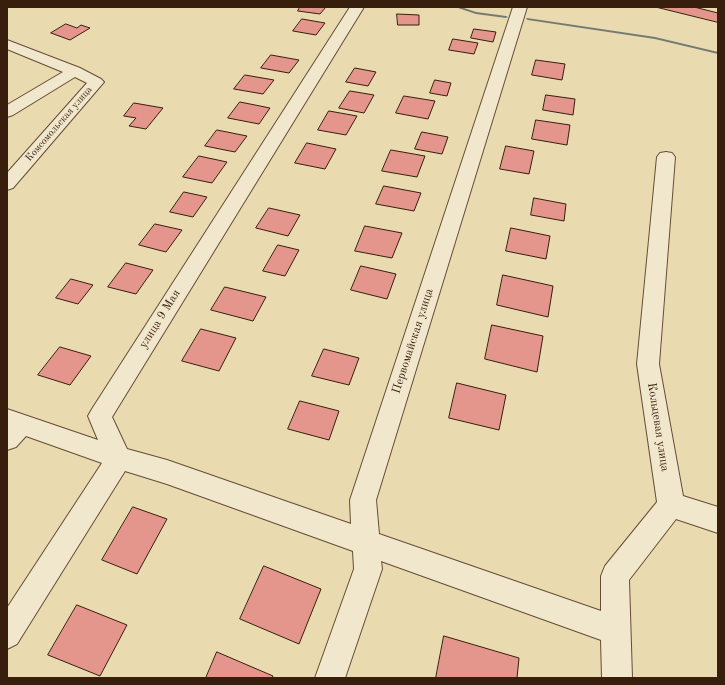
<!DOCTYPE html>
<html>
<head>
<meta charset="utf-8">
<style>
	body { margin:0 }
	#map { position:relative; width:725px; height:685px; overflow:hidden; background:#e9dab0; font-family:"Old Standard TT",serif }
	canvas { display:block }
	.frame { position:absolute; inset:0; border:8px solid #371e0d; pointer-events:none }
</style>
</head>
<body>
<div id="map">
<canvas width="725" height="685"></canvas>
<div class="frame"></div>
</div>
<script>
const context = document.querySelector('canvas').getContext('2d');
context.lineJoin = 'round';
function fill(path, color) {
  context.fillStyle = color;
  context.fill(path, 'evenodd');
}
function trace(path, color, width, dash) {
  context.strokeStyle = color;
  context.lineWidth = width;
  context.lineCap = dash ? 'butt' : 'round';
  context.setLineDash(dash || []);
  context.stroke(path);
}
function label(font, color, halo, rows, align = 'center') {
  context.font = font + ' "Old Standard TT",serif';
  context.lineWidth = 3;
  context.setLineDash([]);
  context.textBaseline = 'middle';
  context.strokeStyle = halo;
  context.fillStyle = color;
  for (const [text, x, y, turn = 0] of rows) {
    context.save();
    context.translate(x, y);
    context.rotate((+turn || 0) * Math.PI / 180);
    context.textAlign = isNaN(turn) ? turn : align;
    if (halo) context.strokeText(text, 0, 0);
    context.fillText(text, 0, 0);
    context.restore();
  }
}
fill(new Path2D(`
	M455,7H461L476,12L506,16L508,17L506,18L476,14Z
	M527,18L655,37L718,52V54L655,39L528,20L526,19Z`), '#747a72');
const building = new Path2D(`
	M300,7H326L320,14L298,11Z
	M656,7H694L718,13V22Z
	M397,14L419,15V25H398Z
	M302,19L325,23L316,35L293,31Z
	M66,24L77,28L81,25L90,28L70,40L51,33Z
	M474,29L496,32L493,42L471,38Z
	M453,39L478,43L474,54L449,50Z
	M271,55L299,60L289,73L261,68Z
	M536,60L565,64L562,80L532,75Z
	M355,68L376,72L368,86L346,82Z
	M245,75L274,80L263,94L234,89Z
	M435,80L451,83L447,96L430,93Z
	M350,91L374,95L364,113L339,108Z
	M546,95L575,99L573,115L543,110Z
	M404,96L435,101L428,119L396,113Z
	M240,102L270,108L259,124L228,118Z
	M134,103L163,108L146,129L129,126L136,118L124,116Z
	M329,111L357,116L346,135L318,130Z
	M536,120L570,125L567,145L532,139Z
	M217,130L247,136L235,152L205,146Z
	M422,132L448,137L442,154L415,149Z
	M307,143L336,149L325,169L295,163Z
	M506,146L534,151L529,174L500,169Z
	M391,150L425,156L417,177L382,171Z
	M199,156L227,162L212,183L183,177Z
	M384,186L421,193L414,211L376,204Z
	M184,192L207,197L193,217L170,212Z
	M534,198L566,204L564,221L531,215Z
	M269,208L300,215L288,236L256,228Z
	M155,224L182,230L166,252L139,245Z
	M365,226L402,233L392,258L355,251Z
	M511,228L550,236L546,259L506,251Z
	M278,245L299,250L285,276L263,271Z
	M126,263L153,270L136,294L108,287Z
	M361,266L396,274L387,299L351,290Z
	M503,275L553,286L548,317L497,305Z
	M71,279L93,285L78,304L56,298Z
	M225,287L266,297L253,321L211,310Z
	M492,325L543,336L537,372L485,359Z
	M201,329L236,338L219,371L182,361Z
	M60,347L91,356L70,385L38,375Z
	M324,349L359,358L349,385L312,376Z
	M457,383L506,395L499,430L449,418Z
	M300,401L339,411L329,440L288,429Z
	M133,507L167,519L137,574L102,560Z
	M264,566L321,589L299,644L240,619Z
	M77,605L127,625L100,676L48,655Z
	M444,636L519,658L517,678H436Z
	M217,652L273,676L272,678H206Z`);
fill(building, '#e4958c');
trace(building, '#371e0d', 1);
const minor = new Path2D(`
	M350,7H364L112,417L127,449L167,460L351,524L350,500L513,7H527L376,500L379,534L601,611V576L605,566L657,502L637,364L657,157L660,153L666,152L672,153L675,157L659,364L683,496L718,507V533L676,519L629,580L632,678H602L601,640L381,561L382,569L345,678H315L354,569L353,551L167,484L125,471L17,644L7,649V608L102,463L26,436L16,447L7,450V409L98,440L88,416L92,409Z
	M7,40L80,68L101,79L104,82L13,188L7,190V173L87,83L75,77L13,115L7,117V105L63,72L7,49Z`);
trace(minor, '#644d36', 2);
fill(minor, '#f1e7cc');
label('10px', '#371e0d', '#f1e7cc', [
	["Комсомольская улица",59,124,-49]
]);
label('12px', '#371e0d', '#f1e7cc', [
	["улица 9 Мая",160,319,-58],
	["Первомайская улица",413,341,-72],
	["Кольцевая улица",658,427,81]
]);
</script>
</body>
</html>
